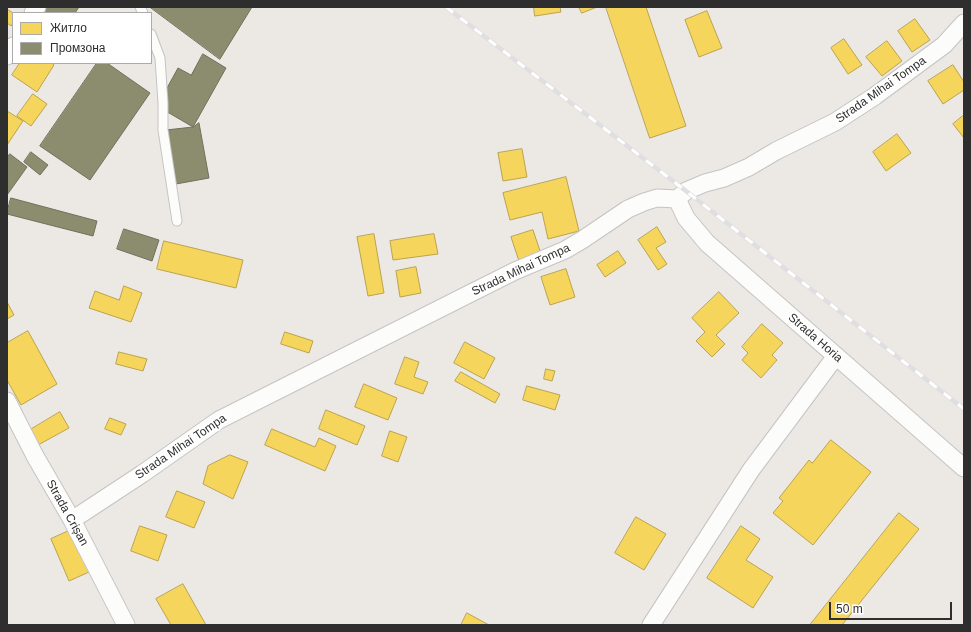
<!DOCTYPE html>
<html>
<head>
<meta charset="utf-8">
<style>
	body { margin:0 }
	#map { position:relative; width:971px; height:632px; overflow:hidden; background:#ece8e4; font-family:Helvetica,sans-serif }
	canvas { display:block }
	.frame { position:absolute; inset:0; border:8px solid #2e2e2e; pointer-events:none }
	.legend { position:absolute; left:12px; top:12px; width:140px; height:52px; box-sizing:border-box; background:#fff; border:1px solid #ababab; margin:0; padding:5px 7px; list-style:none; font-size:12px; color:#2e2e2e }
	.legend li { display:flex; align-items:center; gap:8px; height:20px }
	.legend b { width:20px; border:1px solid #ababab }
	.scale { position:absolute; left:829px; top:602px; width:123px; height:18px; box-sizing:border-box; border:2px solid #2e2e2e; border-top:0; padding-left:5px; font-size:12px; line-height:14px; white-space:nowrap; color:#2e2e2e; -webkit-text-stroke:3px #fff; paint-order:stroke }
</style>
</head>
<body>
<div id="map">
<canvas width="971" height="632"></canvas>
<div class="frame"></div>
<ul class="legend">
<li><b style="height:11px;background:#f6d55c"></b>Житло</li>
<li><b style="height:11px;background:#8c8c6e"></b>Промзона</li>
</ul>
<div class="scale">50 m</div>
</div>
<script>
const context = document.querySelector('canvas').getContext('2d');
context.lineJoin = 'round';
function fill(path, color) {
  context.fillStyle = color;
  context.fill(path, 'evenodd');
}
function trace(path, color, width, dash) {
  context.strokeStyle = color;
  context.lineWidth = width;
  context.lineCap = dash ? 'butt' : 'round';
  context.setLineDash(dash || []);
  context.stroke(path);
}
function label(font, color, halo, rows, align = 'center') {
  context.font = font + ' Helvetica,sans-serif';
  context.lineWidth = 4;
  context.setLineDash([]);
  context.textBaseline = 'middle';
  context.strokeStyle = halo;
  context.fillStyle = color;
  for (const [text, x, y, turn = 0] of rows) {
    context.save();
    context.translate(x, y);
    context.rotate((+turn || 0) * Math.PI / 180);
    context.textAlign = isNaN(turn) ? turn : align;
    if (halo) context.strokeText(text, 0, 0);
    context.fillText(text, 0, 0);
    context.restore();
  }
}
const homes = new Path2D(`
	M534,7H560L561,12L535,16Z
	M579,7H597L582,13Z
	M606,7H646L686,126L650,138Z
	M7,9L13,13V23L11,26L7,23Z
	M707,11L722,48L699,57L685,20Z
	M915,19L930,40L912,52L898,31Z
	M844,39L862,65L848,74L831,48Z
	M887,41L902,61L882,76L866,57Z
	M20,63H52L54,65L37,92L12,75Z
	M953,65L964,82V90L943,104L928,81Z
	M33,94L47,104L31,126L17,116Z
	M7,111L23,121L7,145Z
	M963,116L964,117V138L953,124Z
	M897,134L911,153L886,171L873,152Z
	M522,149L527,177L503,181L498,153Z
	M566,177L579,231L548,239L542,212L510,220L503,193Z
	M657,227L666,242L656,248L667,264L658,270L638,240Z
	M533,230L541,254L519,261L511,237Z
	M374,234L384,293L368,296L357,237Z
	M434,234L438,254L393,260L390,241Z
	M164,241L243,260L236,288L157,269Z
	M618,251L626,263L605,277L597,265Z
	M416,267L421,293L400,297L396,271Z
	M566,269L575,297L550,305L541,277Z
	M124,286L142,293L131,322L89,308L95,291L119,300Z
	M719,292L739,313L716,335L725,344L712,357L696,341L705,332L692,318Z
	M7,302L14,315L7,319Z
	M762,324L783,343L772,355L777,360L761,378L742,360L748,353L742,347Z
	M28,331L57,384L21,405L7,380V343Z
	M285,332L313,341L309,353L281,344Z
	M465,342L495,358L484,379L454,363Z
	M119,352L147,359L143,371L116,364Z
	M405,357L419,362L414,377L428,382L423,394L395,384Z
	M546,369L555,371L552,381L544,379Z
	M461,372L500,394L495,403L455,381Z
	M364,384L397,398L388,420L355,407Z
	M527,386L560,395L555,410L523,400Z
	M326,410L365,426L357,445L319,429Z
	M60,412L69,428L38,445L30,430Z
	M110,418L126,424L121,435L105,429Z
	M272,429L315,447L319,438L336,446L325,471L265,445Z
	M390,431L407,437L398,462L382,456Z
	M831,440L871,472L813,545L773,513L783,501L779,498L809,460L812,463Z
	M230,455L248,462L233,499L203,484L208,466Z
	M177,491L205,502L194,528L166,517Z
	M899,513L919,529L842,625H810Z
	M636,517L666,534L644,570L615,553Z
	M140,526L167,535L158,561L131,551Z
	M741,526L760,539L746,560L773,577L753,608L707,578Z
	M71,530L89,572L69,581L51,539Z
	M183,584L206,625H171L156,599Z
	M467,613L489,625H461Z`);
fill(homes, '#f6d55c');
trace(homes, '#baa34e', 1);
const industry = new Path2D(`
	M41,7H79L75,13H37Z
	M150,7H252L220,59Z
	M203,54L226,68L193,127L164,110L167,88L178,68L191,75Z
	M97,63H107L150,93L90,180L40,146Z
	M199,123L209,178L176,184L166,130L193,127Z
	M31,152L48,165L40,175L24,162Z
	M10,154L27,167L7,195V158Z
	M11,198L97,221L93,236L7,214Z
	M124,229L159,240L152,261L117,249Z`);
fill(industry, '#8c8c6e');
trace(industry, '#70705b', 1);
const service = new Path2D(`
	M140,7L143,13
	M151,34L160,58L163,103V130L177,221`);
const minor = new Path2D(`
	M33,13L37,7
	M7,56L13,46
	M677,199L686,218L707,243L964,468
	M7,401L35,456L72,520L126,625
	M72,520L142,474L219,420L475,291L515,271L565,250L582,240L628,209L644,202L657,198L677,199L686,191L705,183L724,178L749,167L776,151L835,122L875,96L944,45L964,23
	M651,625L751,470L836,356`);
trace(service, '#c5c4c5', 11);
trace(minor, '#c5c4c5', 19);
trace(service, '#fcfcfb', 9);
trace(minor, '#fcfcfb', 17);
const rail = new Path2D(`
	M446,7L686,191L964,409`);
trace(rail, '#dfdfe1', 4.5);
trace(rail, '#fff', 3, [9]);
label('12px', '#2e2e2e', '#fff', [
	["Strada Mihai Tompa",881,90,-35],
	["Strada Mihai Tompa",521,270,-25],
	["Strada Horia",815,338,41],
	["Strada Mihai Tompa",181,447,-34],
	["Strada Crișan",67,513,61]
]);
</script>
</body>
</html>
